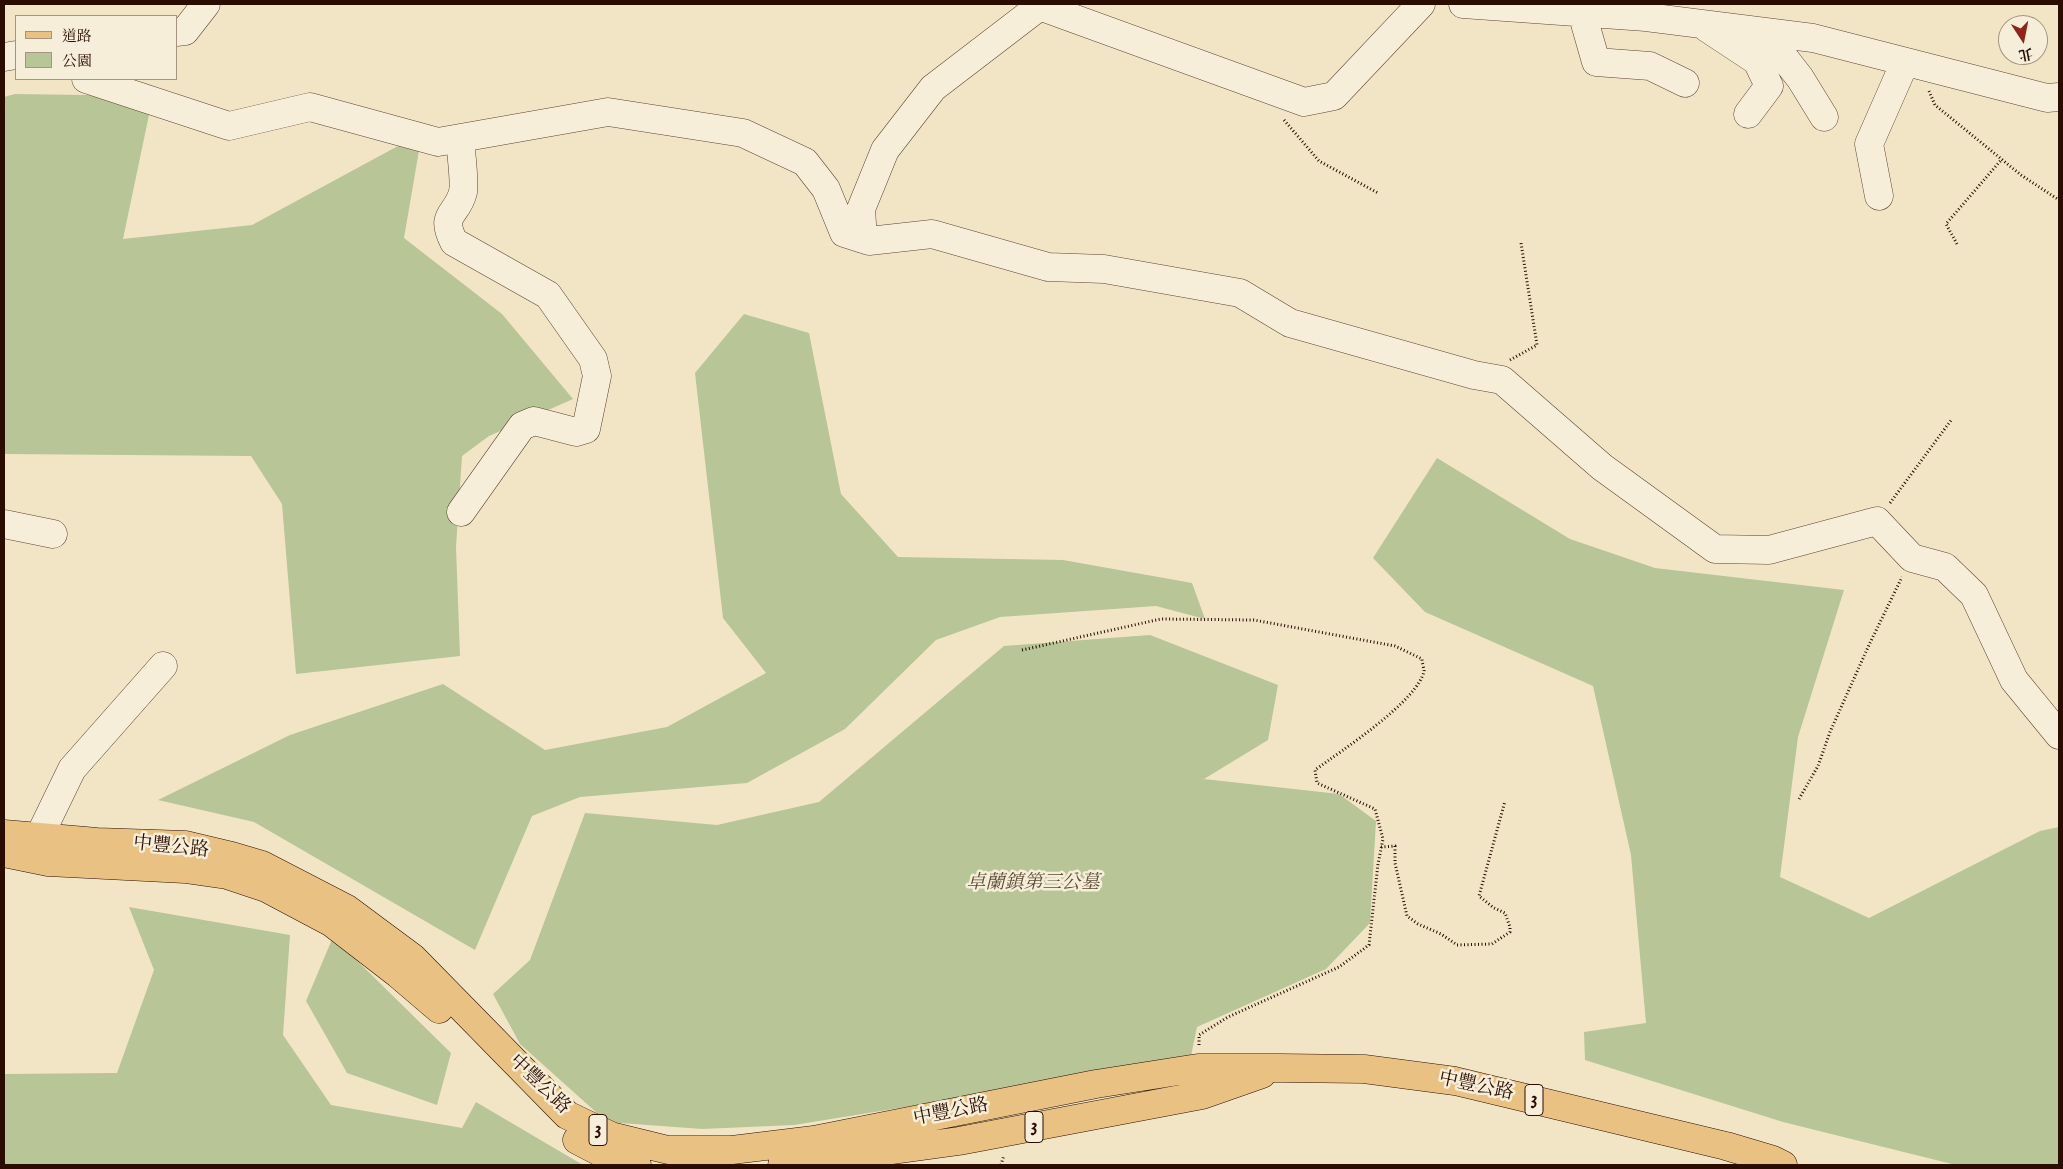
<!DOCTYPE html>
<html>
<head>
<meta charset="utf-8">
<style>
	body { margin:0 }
	#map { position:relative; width:2063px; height:1169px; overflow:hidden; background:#f2e5c6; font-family:"IM FELL English","Noto Serif TC",serif }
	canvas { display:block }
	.frame { position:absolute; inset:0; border:5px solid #2b0d00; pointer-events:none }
	.legend { position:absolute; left:15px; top:15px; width:162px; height:65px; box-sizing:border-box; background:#f7eeda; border:1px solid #a59483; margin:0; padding:6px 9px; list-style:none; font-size:15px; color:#2b0d00 }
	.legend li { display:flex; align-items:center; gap:10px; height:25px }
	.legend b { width:25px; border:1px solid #a59483 }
	.north { position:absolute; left:1998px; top:15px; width:50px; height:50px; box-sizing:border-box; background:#f7eeda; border:1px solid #a59483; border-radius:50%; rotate:169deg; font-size:14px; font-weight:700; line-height:20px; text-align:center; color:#2b0d00 }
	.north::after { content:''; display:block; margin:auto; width:18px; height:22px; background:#8f2418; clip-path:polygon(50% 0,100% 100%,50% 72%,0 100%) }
</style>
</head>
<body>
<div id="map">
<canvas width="2063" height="1169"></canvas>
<div class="frame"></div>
<ul class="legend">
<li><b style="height:6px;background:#e9c283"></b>道路</li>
<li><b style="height:14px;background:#b7c597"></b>公園</li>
</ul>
<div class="north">北</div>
</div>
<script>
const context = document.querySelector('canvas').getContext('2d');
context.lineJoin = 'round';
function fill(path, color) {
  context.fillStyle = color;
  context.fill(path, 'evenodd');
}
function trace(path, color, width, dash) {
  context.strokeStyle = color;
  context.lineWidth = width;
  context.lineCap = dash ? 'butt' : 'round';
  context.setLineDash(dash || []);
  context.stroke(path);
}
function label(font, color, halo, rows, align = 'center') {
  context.font = font + ' "IM FELL English","Noto Serif TC",serif';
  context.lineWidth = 5;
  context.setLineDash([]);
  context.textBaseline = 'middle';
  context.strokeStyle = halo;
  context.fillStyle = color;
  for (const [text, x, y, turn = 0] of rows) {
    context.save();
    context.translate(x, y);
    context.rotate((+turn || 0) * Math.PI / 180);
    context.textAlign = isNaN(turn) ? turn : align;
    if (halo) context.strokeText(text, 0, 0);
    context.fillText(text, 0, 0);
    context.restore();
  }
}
fill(new Path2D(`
	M15,94L153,96L123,239L252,225L422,133L404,238L502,314L573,399L489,436L462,456L456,547L460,656L296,674L282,504L251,456L4,454V97Z
	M744,314L809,333L841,494L898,557L1063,560L1192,583L1205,619L1156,606L1000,617L936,640L845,729L747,783L580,797L532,816L475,950L254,822L158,800L290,735L443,684L545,750L667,727L766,673L723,618L695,373Z
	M1437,458L1570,539L1655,568L1844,590L1798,737L1780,877L1869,918L2040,831L2059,827V1165H1956L1783,1122L1585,1060L1584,1032L1646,1023L1631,855L1593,686L1425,612L1373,558Z
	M1150,635L1278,685L1268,740L1204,779L1339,794L1376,821L1370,923L1326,969L1197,1027L1190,1061L794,1125L702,1129L607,1122L520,1044L493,994L530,960L585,813L717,825L819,802L1004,646Z
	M129,907L290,935L283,1035L331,1105L462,1128L476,1102L583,1165H4V1074L117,1073L154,970Z
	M333,937L451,1053L437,1105L347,1073L306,1001Z`), '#b7c597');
const minor = new Path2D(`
	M1034,4L1304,102L1334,96L1421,4
	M1463,4L1646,17L1813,38L2047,98L2059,97
	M1567,6L1582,13L1596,62L1650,66L1685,83
	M1707,28L1757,61L1769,86L1748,114
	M176,32L185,31L206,4
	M1764,32L1800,78L1824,117
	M4,57L16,55
	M86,79L229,126L310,107L438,142L608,112L743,133L805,162L826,189L844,233L869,241L932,234L1048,267L1104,269L1240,293L1290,323L1474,375L1502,380L1602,467L1715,549L1769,550L1877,521L1912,558L1945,567L1974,595L2014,680L2059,735
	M460,140C461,151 465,183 463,192C457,216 439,213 454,242L548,295L593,359L597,376L586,429L576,432L534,421L522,426L461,512
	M1879,196L1869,144L1905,62
	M863,239L861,209L885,150L933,88L1040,6
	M4,524L53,534
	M39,837L72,769L163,666`);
const major = new Path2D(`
	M4,834L97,842L186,845L228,855L262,865L347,909L413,958L567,1115L611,1136L668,1150H732L814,1140L1096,1084L1198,1068H1280L1364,1069L1455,1081L1726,1146L1773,1160L1783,1165
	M4,853L48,862L185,869L227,875L266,888L332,923L398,974L439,1009
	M577,1140L600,1152L637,1165
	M782,1165L959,1141L1202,1095L1262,1074`);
trace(minor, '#5d4332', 29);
trace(major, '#2b0d00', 29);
trace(new Path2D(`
	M1929,91L1935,105L2021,175L2059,200
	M1284,120L1319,161L1378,193
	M1957,244L1946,224L2002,159
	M1510,360L1537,345L1521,243
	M1890,503L1952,419
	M1022,650L1161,619L1254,620L1395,646L1422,659C1422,663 1424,668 1424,671C1418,701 1341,751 1315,770L1317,783L1375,809L1383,839L1378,864L1369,945L1339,967L1228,1017L1199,1035V1045
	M1799,799L1818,766L1830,732L1869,645L1902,577
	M1381,847L1395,846V863L1407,916L1418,924L1441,934L1457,945L1492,944L1510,932V927L1505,913L1494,908L1479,896L1505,801
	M1001,1165L1004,1155`), '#2b0d00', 3, [1, 2.5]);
trace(minor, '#f7eeda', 28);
trace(major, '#e9c283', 28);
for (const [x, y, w] of [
	[1534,1100,18],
	[1034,1127,18],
	[598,1130,18]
]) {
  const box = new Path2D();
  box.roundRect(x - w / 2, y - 15.5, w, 31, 4);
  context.fillStyle = '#f7eeda';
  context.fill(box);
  trace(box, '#2b0d00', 1);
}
label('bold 18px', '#2b0d00', null, [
	["3",1534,1100],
	["3",1034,1127],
	["3",598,1130]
]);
label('19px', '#2b0d00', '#f7eeda', [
	["中豐公路",171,848,6],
	["中豐公路",539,1085,44],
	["中豐公路",1476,1087,12],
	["中豐公路",951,1113,-11]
]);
label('italic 19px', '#5c4d35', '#f7eeda', [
	["卓蘭鎮第三公墓",1033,884]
]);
</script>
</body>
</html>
